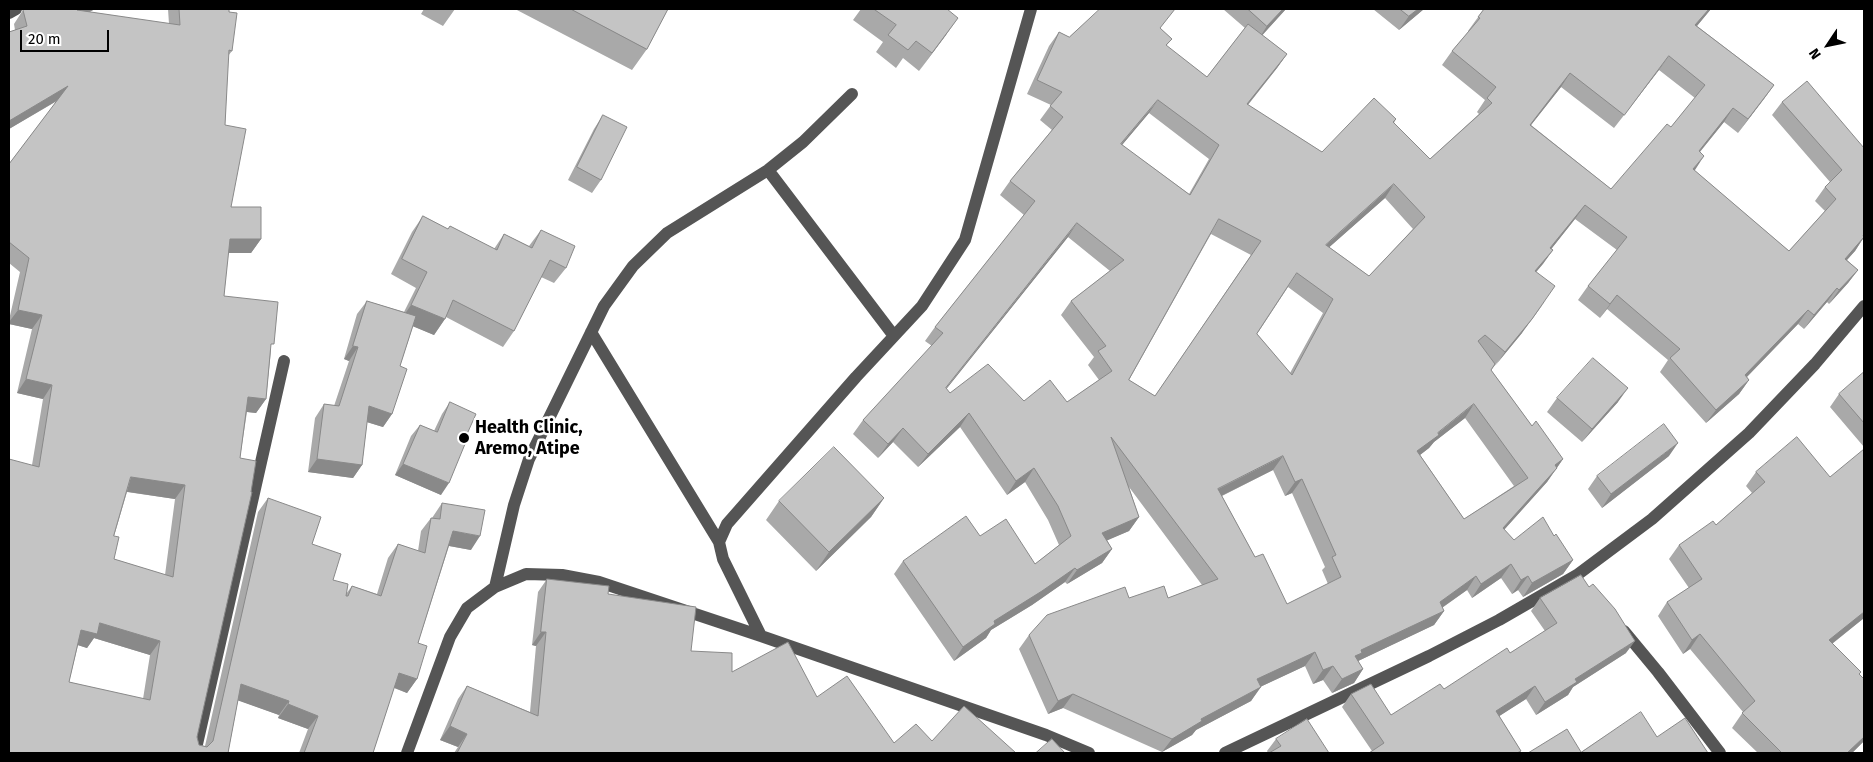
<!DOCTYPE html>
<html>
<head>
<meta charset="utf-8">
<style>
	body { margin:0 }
	#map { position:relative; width:1873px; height:762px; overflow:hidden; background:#fff; font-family:"Fira Sans",sans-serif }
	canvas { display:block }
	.frame { position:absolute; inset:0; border:10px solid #000; pointer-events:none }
	.north { position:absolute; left:1803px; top:20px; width:50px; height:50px; -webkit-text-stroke:4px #fff; paint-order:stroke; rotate:236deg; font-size:14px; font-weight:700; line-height:20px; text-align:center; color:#000 }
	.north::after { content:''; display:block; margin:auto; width:18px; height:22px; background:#000; clip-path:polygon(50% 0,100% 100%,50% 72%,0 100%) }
	.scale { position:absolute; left:20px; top:30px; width:89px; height:22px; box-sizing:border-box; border:2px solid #000; border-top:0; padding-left:6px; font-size:15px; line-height:18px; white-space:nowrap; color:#000; -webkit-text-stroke:4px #fff; paint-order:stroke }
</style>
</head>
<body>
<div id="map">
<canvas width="1873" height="762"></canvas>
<div class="frame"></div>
<div class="north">N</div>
<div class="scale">20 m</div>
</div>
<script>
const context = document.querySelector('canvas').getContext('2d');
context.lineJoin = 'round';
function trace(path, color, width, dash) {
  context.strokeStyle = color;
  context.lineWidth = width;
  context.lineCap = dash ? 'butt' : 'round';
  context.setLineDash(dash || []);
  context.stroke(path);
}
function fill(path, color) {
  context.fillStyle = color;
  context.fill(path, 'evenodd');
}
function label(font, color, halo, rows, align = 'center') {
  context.font = font + ' "Fira Sans",sans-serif';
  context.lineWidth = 5;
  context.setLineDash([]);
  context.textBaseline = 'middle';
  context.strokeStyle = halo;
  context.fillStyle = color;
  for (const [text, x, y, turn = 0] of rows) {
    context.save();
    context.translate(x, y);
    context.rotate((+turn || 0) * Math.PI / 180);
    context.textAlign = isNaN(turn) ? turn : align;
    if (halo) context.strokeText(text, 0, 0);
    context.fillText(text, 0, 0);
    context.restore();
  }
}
trace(new Path2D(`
	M9,13L16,9
	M768,170L894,336
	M591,332L719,542
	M495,587L514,505L529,459L604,306L633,266L667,233L768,170L803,142L852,94
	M1624,631L1658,672L1720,753
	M761,636L723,559L719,542L727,524L856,377L922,306L965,240L1031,9
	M195,753L284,361
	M407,753L450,637L467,608L495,587L526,574L562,575L599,582L761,636L1046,735L1089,753
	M1225,753L1429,656L1499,620L1577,575L1652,519L1749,433L1815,364L1864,306`), '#555', 12);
fill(new Path2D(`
	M95,9L89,12L169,24L168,9H229L232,51L228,56L225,125L231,207L261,239L251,253H228L224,296L271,350L266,399L256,413L247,412L197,737L199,745L205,746L258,512L268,498L312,544L333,580L346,594L352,586L377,594L388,558L398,544L418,551L421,531L431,518H432L442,503L471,550L449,546L418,643L417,679L407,693L394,688L373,753H299L308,729L278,718L279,715L238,700L228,753H9L32,465L43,399L17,393L32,329L9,324V320L20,272L9,263V164L57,101L9,129V32L15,30L14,24L23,10ZM127,492L175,499L165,575L114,559V536ZM94,638L150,655L143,699L69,682L78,645L87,648Z
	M424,9H455L443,26L421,14Z
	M515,9H668L647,49L632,70Z
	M861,9H947L946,35L919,71L903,58L896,68L876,52L883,42L853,20Z
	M1223,9H1286L1262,35L1287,54L1277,68L1248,105L1322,152L1396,119L1394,123L1430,159L1479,114L1477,112L1485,100L1442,65L1452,51L1469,31H1468L1484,9H1711L1697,26L1774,85L1738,133L1724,122L1700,152L1694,170L1789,251L1825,211L1815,201L1825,187L1830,182L1772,115L1782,102L1864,148V237L1855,251L1847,260L1858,270L1848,283L1829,304L1827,302L1804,329L1798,324L1747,377L1749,380L1739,394L1706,423L1660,372L1668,360L1607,309L1600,318L1578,300L1588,286L1617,250L1575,219L1551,249L1553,250L1536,272L1522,333L1491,370L1532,426L1563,459L1547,482L1504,530L1514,540L1554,536L1573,560L1563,574L1523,597L1518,590L1512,594L1501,578L1472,598L1467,590L1442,608L1444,611L1434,625L1358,661L1363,669L1354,683L1332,693L1323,680L1313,684L1305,666L1260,687L1251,701L1196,730L1192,735L1162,752L1063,708L1048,714L1019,649L1029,635L1129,598H1168L1202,585L1129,487L1139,517L1129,531L1107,540L1112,549L1102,563L1067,584L1065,582L1032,605L991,630L986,638L954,661L894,574L903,561L980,536L1035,564L1059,545L1048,520L1025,482L1007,495L960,427L918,467L893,442L878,458L853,434L863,420L932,346L925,341L935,327L1024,215L1000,195L1010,181L1052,130L1040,120L1051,105L1027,94L1049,46L1059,32L1069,37L1161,29L1172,39L1166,46L1207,77L1245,28ZM1659,70L1695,98L1671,127L1611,189L1531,125L1561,87L1614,128ZM1149,113L1209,159L1189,194L1122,145ZM1385,198L1413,229L1369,276L1329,247ZM1211,234L1251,255L1155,396L1129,380ZM1068,237L1110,271L1071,301L1061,315L1094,357L1088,365L1099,380L1067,402L1024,401L950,393L946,389ZM1288,287L1323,313L1290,373L1257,334ZM1465,418L1514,486L1464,519L1420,455L1429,448L1434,442ZM1273,470L1285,496L1292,493L1325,567L1322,570L1328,584L1287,604L1255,557L1222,496Z
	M1373,9H1424L1399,30Z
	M603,115L601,180L592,193L568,180L594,129Z
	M423,216L448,229L450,226L494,249L504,234L529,246L541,230L566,268L554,283L541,277L514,331L503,347L446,317L434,335L413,326L400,366L392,414L383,427L367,422L362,465L353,478L308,472L315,418L324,404L334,406L349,361L344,359L357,314L367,301L404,312L416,288L391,274L412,232Z
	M1864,372V447L1830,407L1839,394Z
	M1557,398L1618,402L1582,442L1547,412Z
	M450,402L441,495L395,475L411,436L420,425L434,431L442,414Z
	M1797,437L1864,618L1832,644L1864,679V741L1852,753H1758L1732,728L1743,712L1690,649L1683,654L1658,616L1667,602L1689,588L1669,559L1679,545L1716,525L1752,493L1746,486L1756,472Z
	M1669,456L1602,508L1588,489L1597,476Z
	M884,498L871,517L816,571L766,520L779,501Z
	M547,579L608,594L691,651L732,672L817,697L894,743L932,741L1016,753H454L458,747L440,740L458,699L467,686L530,712L536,646L532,645L538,592Z
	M1540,598L1626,653L1573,687L1568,695L1536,715L1526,699L1499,716L1521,751L1519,753H1369L1372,751L1342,707L1351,694L1391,715L1444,689L1510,653L1545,631L1531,611Z
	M1276,739L1329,753H1268L1267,751Z`), '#a9a9a9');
fill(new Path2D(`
	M79,9H95L67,24L77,10Z
	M1283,9H1286L1258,40L1267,26Z
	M1418,9H1424L1399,30L1409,16Z
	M1709,9H1711L1686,39L1695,25Z
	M958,18L946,35L919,71L932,53Z
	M1287,54L1277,68L1237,118L1247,104Z
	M1669,56L1659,70L1614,128L1624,115Z
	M1570,73L1561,87L1520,139L1530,125Z
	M1774,85L1764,99L1738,133L1748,119Z
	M68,86L58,100L9,129V121Z
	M1158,100L1149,113L1111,158L1121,144Z
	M1733,108L1724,122L1689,165L1699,151Z
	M1704,156L1695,170L1683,183L1693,169Z
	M1394,184L1385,198L1316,259L1326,245Z
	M1585,205L1575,219L1541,262L1550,248Z
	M1077,223L1068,237L936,402L946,388Z
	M1864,234V237L1855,251L1835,273Z
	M230,239H261L251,253H220Z
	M1553,250L1543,264L1525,285L1535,271Z
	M1858,270L1848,283L1829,304L1839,290Z
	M1837,288L1827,302L1804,329L1814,315Z
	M1617,295L1607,309L1600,318L1610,304Z
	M1546,300L1522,333L1495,366L1505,352Z
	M411,305L445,319L434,335L400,321Z
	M18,310L42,315L32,329L9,324V322Z
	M1808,310L1798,324L1735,389L1745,375Z
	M353,346L358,347L349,361L344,359Z
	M26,379L52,385L43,399L17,393Z
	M1749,380L1739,394L1706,423L1716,410Z
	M1628,388L1618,402L1582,442L1592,429Z
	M248,397L266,399L256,413L239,411Z
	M1474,404L1465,418L1434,442L1429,448L1407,465L1417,451L1438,433Z
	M369,406L392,414L383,427L360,420Z
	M969,413L960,427L918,467L928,454Z
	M903,428L893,442L878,458L888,444Z
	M1678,443L1669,456L1602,508L1611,494Z
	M1283,456L1273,470L1209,502L1218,489Z
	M317,459L362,465L353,478L308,472Z
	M1563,459L1547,482L1493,542L1503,528L1555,465Z
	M403,464L449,483L441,495L395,475Z
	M1034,468L1025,482L1007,495L1016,481Z
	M131,477L185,485L175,499L122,491Z
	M1302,479L1292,493L1285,496L1295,482Z
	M884,498L871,517L816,571L829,552Z
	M1139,517L1129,531L1092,547L1102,533Z
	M453,531L480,536L471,550L444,545Z
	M1112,549L1102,563L1067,584L1077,570Z
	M1573,560L1563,574L1523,597L1532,583Z
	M1511,564L1501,578L1472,598L1481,584Z
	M1075,568L1065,582L1032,605L991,630L986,638L954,661L963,647L994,621Z
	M1476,576L1467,590L1430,616L1440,602Z
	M1528,576L1518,590L1512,594L1521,580Z
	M1444,611L1434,625L1356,662L1355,656L1361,650Z
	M1864,612V618L1819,654L1829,640Z
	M100,623L160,641L150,655L94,638L87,648L71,643L81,630Z
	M541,632H546L536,646L532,645Z
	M1700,634L1690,649L1683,654L1692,640Z
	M1635,641L1626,653L1573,687L1568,695L1536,715L1545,702L1575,679Z
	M1315,652L1305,666L1247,693L1257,679Z
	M1333,666L1323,680L1313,684L1323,670Z
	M1363,669L1354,683L1332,693L1342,679Z
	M399,673L417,679L407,693L390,686Z
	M241,684L289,701L279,715L231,698Z
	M1535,686L1526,699L1487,724L1496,711Z
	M1261,687L1251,701L1196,730L1192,735L1162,752L1172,739L1201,719Z
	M1073,694L1063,708L1048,714L1058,701Z
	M288,704L318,716L308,729L278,718Z
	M450,726L467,734L458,747L440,740Z
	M1864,737V741L1852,753H1847Z`), '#898989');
const building = new Path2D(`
	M27,9H79L77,10L180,25L179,9H229V12L237,13L232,51L229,50L225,125L246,129L231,207H261V239H230L224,296L278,302L274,344H271L266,399L248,397L240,458L256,461L251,492H252L197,737L199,745L207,747L213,741L268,498L321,517L312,544L341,554L333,580L348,584L346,596H348L352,586L381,596L398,544L425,553L431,518L440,519L442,503L485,510L480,536L453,531L418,643L427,646L417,679L399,673L373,753H304L318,716L288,704L289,701L241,684L228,753H9V459L39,467L52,385L26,379L42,315L18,310L29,258L9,242V164L68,86L9,121V32L27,26L23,10ZM131,477L185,485L173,577L114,559L119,537L114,536ZM100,623L160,641L150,700L69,682L81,630L97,634Z
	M571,9H668L647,49Z
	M874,9H947L958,18L932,53L916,41L908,50L888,35L896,25Z
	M1100,9H1175L1160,28L1172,39L1166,45L1207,77L1248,24L1287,54L1247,104L1322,152L1374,98L1396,119L1393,122L1430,159L1492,103L1487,98L1496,87L1452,51L1480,18L1478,17L1484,9H1709L1695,25L1774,85L1748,119L1733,108L1699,151L1704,156L1693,169L1789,251L1836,199L1825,187L1842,170L1782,102L1807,81L1864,148V234L1863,235L1864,237L1845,259L1858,270L1839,290L1837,288L1814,315L1808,310L1745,375L1749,380L1716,410L1670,358L1680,349L1617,295L1610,304L1588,286L1627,237L1585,205L1550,248L1553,250L1535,271L1555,286L1532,319L1505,352L1485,335L1478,341L1495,364L1491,370L1532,426L1536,421L1563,459L1555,465L1557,468L1503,528L1514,540L1543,517L1554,536L1556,534L1573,560L1532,583L1528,576L1521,580L1511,564L1481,584L1476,576L1440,602L1444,611L1361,650L1362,653L1355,656L1363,669L1342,679L1333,666L1323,670L1315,652L1257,679L1261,687L1201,719L1202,721L1172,739L1073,694L1058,701L1029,635L1047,615L1125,587L1129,598L1164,586L1168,598L1218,579L1111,437L1139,517L1102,533L1112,549L1077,570L1075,568L1042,591L994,621L995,624L963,647L903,561L966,516L980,536L1006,519L1035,564L1071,536L1058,506L1034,468L1016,481L969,413L928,454L903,428L888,444L863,420L943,333L935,327L1035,201L1010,181L1063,117L1050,106L1062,92L1037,80L1059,32L1069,37ZM1669,56L1705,85L1671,127L1667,124L1611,189L1530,125L1570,73L1624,115ZM1158,100L1219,145L1190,195L1121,144ZM1394,184L1425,217L1369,276L1326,245ZM1219,219L1261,241L1155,396L1129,380ZM1077,223L1124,260L1071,301L1106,346L1098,351L1112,371L1067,402L1050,380L1024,401L988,364L950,393L946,388ZM1297,273L1333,299L1292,375L1257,334ZM1474,404L1528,478L1464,519L1417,451L1439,435L1438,433ZM1283,456L1295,482L1302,479L1336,555L1332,557L1341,577L1287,604L1263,554L1255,557L1218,489Z
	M1248,9H1283L1267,26Z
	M1400,9H1418L1409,16Z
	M603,115L627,127L601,180L577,167Z
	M423,216L448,229L450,226L497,250L504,234L532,248L541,230L575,246L566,268L550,260L514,331L453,300L445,319L411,305L427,272L402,259Z
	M367,301L416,316L400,366L407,369L392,414L369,406L362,465L317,459L324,404L339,406L358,347L353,346Z
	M1593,358L1628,388L1592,429L1557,398Z
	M1864,372V423L1839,394Z
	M450,402L476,414L463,443L465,444L449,483L403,464L420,425L437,432Z
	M1664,424L1678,443L1611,494L1597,476Z
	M1797,437L1830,477L1864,449V612L1829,640L1861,672L1859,674L1864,679V737L1847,753H1782L1742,713L1755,701L1700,634L1692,640L1667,602L1702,579L1679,545L1713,521L1716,525L1765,482L1756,472Z
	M834,447L884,498L829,552L779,501Z
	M1581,575L1589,587L1593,584L1615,609L1635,641L1575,679L1577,682L1545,702L1535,686L1496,711L1521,751L1517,753H1369L1384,743L1351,694L1371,684L1391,715L1440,684L1444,689L1507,648L1510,653L1557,623L1540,598Z
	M547,579L609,586L608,594L696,607L691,651L732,653V672L788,642L817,697L847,676L894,743L916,724L932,741L964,706L1016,753H457L467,734L450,726L467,686L538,716L546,632H541Z
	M1641,712L1657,737L1685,718L1708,753H1528L1567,729L1581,752Z
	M1307,719L1329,753H1269L1281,746L1276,739Z
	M1052,739L1065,753H1036Z`);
fill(building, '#c4c4c4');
trace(building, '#898989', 1);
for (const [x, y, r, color] of [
	[464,438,6,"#000"]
]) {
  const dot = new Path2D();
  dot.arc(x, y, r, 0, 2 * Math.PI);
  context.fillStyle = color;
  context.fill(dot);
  trace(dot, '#fff', 2);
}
label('bold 18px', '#000', '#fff', [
	["Health Clinic,",475,428],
	["Aremo, Atipe",475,449]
], 'left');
</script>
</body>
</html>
